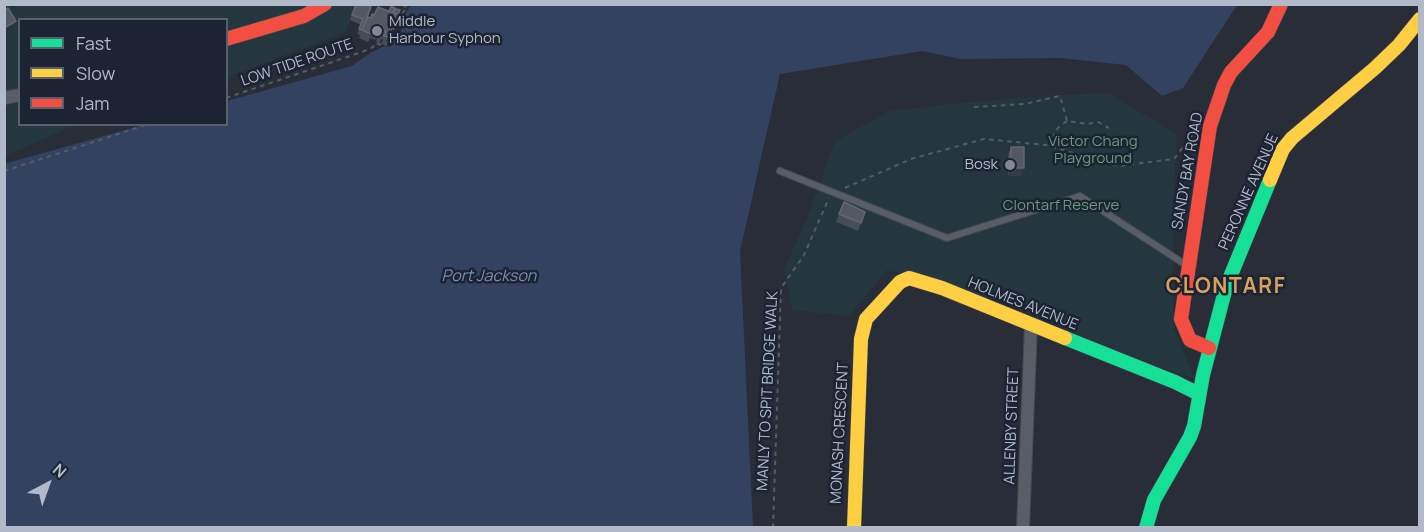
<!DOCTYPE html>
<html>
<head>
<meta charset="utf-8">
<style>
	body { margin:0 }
	#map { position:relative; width:1424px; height:532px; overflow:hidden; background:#282d38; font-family:Manrope,sans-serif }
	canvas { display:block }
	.frame { position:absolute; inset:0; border:6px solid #b2b9c9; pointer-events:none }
	.legend { position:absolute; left:18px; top:18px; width:210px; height:108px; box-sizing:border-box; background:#1c2333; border:2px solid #585f6f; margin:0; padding:8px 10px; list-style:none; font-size:18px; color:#b2b9c9 }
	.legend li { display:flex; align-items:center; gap:12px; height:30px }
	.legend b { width:30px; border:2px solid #585f6f }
	.north { position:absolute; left:18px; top:454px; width:60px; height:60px; -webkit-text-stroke:4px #1c2333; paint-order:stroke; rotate:41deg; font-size:16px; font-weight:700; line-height:24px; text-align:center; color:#b2b9c9 }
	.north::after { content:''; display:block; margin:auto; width:21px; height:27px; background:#b2b9c9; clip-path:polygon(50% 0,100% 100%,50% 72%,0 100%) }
</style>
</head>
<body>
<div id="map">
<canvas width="1424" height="532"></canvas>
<div class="frame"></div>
<ul class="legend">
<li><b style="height:8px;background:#16e098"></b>Fast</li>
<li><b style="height:8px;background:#ffcf43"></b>Slow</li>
<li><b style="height:8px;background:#f24e42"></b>Jam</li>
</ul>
<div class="north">N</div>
</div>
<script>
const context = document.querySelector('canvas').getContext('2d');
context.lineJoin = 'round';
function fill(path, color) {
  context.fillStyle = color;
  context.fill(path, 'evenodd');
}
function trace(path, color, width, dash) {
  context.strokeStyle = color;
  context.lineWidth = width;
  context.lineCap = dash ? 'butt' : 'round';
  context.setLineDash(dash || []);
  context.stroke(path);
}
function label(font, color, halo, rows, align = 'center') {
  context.font = font + ' Manrope,sans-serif';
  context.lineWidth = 5;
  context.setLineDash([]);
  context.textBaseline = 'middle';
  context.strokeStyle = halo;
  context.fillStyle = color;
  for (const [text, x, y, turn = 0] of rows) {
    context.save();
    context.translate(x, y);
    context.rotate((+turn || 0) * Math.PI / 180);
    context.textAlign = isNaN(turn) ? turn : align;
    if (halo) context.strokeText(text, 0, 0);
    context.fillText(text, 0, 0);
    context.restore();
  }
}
fill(new Path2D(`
	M4,5H358L345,33L227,77L226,20H20V124L75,125L5,156Z
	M1108,93L1177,134L1173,207L1174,329L1195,379L1141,360L995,300L887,270L849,316L792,310L784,269L808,216L835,141L890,111L959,103L1056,95Z`), '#25373e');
fill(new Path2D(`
	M411,5L427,4L1237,5L1183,88L1162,96L1126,65L1060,58L961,59L922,51L780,74L740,251L753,527H5L4,164L143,125L226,124L227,101L352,66L370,53L383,47L392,46L390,43L392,37L398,38L402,28L398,25Z`), '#344261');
const lane = new Path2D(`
	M780,171L947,238L1080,196L1186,265`);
const street = new Path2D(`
	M4,98L20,95
	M1023,528L1031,325`);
const fast = new Path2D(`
	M1065,338L1175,382L1199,394
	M1146,528L1154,500L1190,437L1194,426L1203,375L1226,287L1270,180`);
const slow = new Path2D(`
	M1270,180L1283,149L1292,138L1375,68L1399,45L1420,19
	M854,528L861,339L866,319L900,282L909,278L942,288L1065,338`);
const jam = new Path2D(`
	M226,39L304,16L325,4
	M1209,348L1190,340L1181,319L1210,126L1224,85L1231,72L1268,32L1281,4`);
trace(lane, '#454951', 8);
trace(street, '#454951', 14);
trace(fast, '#454951', 15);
trace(slow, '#454951', 15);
trace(jam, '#454951', 15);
trace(new Path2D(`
	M226,98L362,52L373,47L375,43L385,46L399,18L407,7L401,4
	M974,107L1025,104L1060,96L1067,121L1087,124L1098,122L1109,128
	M1054,147C1051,134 1056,128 1067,121
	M4,171L149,124
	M845,188L911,159L984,139L1046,145L1118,166L1174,159L1196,130
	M773,528L781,288L804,255L829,198`), '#565b63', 2, [4.5, 4.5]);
trace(lane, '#595d66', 6);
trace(street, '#595d66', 12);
trace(fast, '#16e098', 14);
trace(slow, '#ffcf43', 14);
trace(jam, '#f24e42', 14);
fill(new Path2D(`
	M356,4L371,7L360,35L357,34L361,25L350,20Z
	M400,10L385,45L381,44L383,40L381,39L380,43L376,42L378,33L375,40L370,38L368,42L359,38L362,30L371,18L374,15L394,13Z
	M1011,147L1021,176H1008V155Z
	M865,212L858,231L836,222L839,214Z`), '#484c57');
fill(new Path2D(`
	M16,21L15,24L4,30V28Z
	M1010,168H1024L1021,176H1008Z`), '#363b45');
const building = new Path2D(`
	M356,4H364L371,7L362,30L359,29L363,19L352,15Z
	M391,6L395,8L392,13L389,11Z
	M378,7L398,15L388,37L384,36L386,32L384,31L383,35L379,34L381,24L378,32L373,30L371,34L362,30L368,17L371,18L372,14L374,15Z
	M8,8L16,21L4,28V10Z
	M396,9L400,10L396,19L398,15L394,13Z
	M1011,147H1024V168H1010Z
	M844,202L865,212L861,223L839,214Z`);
fill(building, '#535863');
trace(building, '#626773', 1.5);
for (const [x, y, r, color] of [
	[377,31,6,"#828896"],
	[1010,165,6,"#828896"]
]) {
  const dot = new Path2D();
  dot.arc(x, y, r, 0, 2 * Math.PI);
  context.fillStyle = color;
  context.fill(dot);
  trace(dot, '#1c2333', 2);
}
label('15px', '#b2b9c9', '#1c2333', [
	["Middle",389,22],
	["Harbour Syphon",389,39],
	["Bosk",998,165,"right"]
], 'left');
label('15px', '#b2b9c9', '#1c2333', [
	["LOW TIDE ROUTE",297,63,-19],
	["SANDY BAY ROAD",1188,171,-80],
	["PERONNE AVENUE",1249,192,-66],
	["HOLMES AVENUE",1023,304,22],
	["MANLY TO SPIT BRIDGE WALK",768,391,-87],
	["ALLENBY STREET",1012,426,-88],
	["MONASH CRESCENT",840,433,-87]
]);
label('15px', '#689b7a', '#1c2333', [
	["Victor Chang",1093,142],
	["Playground",1093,159],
	["Clontarf Reserve",1061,206]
]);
label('italic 16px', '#798bb2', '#1c2333', [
	["Port Jackson",489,277]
]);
context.letterSpacing = '1.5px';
label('bold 21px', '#d9a15e', '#1c2333', [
	["CLONTARF",1226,287]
]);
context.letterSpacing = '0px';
</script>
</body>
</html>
